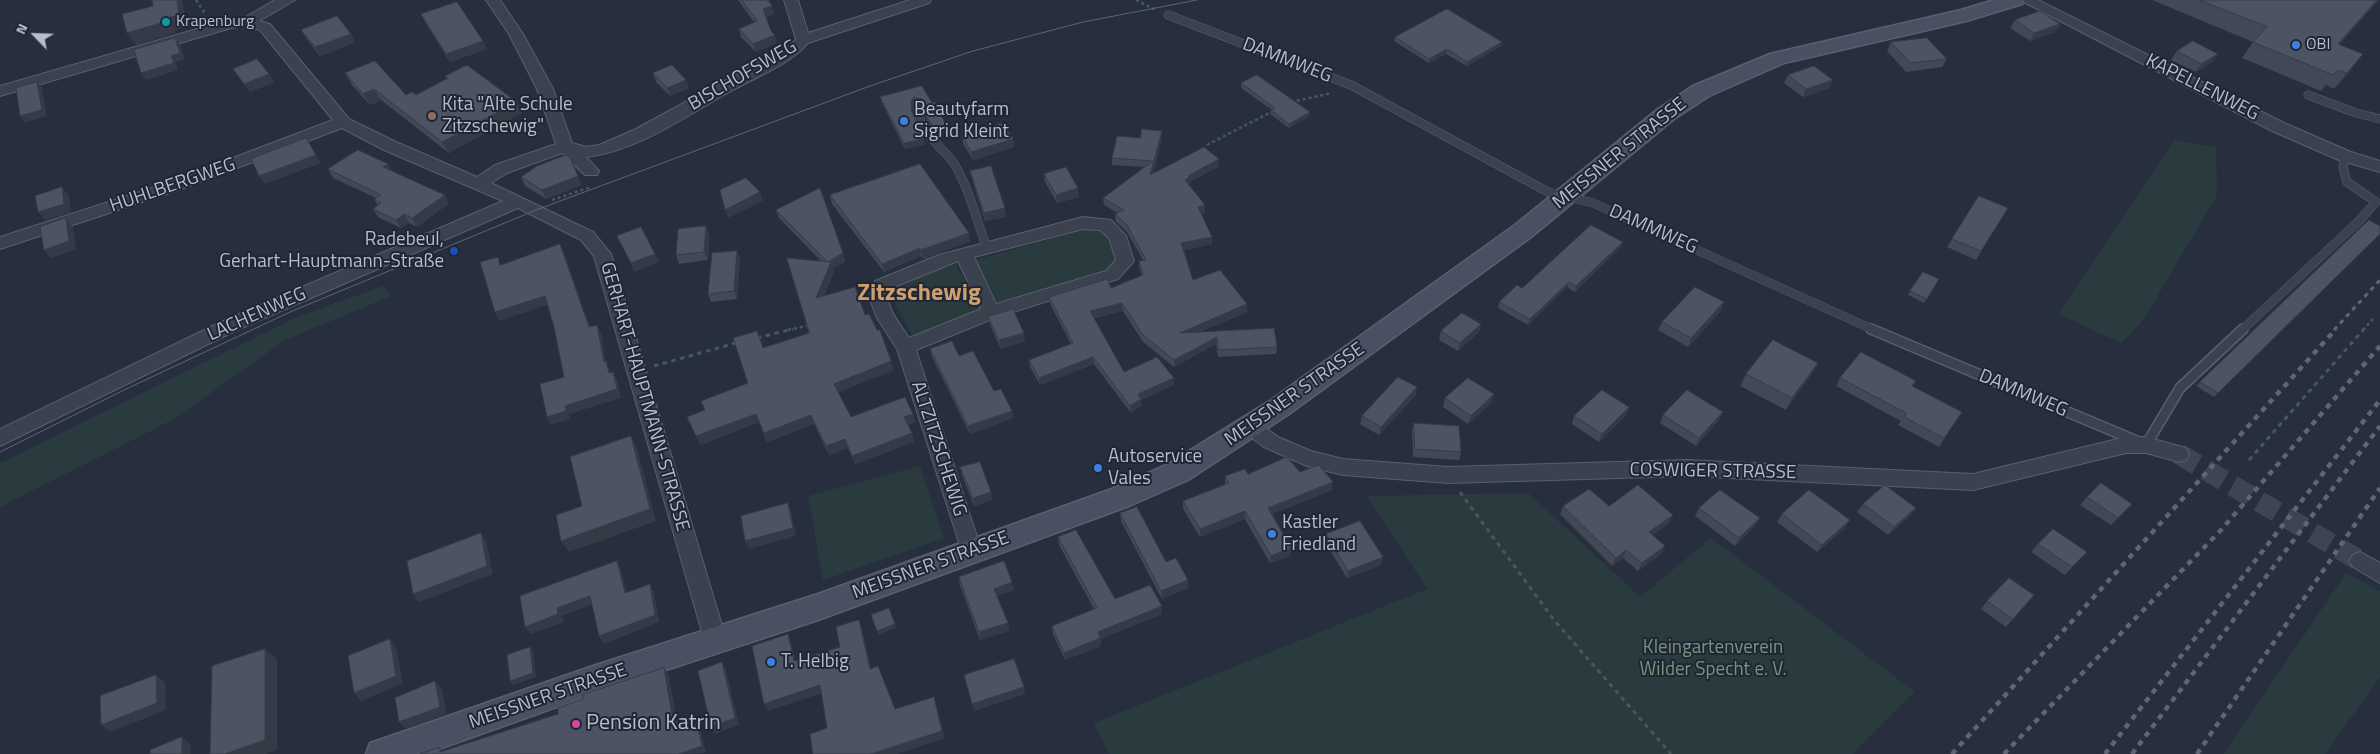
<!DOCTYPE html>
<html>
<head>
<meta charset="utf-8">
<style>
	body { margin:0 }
	#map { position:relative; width:2380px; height:754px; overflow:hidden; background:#272f3e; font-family:"Titillium Web",sans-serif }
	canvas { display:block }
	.north { position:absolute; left:10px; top:10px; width:50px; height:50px; -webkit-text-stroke:4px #202633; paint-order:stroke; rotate:294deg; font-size:14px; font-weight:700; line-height:20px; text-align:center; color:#b7bdc9 }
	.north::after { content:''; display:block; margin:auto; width:18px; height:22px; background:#b7bdc9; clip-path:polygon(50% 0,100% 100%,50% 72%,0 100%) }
</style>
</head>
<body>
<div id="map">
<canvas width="2380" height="754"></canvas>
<div class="north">N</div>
</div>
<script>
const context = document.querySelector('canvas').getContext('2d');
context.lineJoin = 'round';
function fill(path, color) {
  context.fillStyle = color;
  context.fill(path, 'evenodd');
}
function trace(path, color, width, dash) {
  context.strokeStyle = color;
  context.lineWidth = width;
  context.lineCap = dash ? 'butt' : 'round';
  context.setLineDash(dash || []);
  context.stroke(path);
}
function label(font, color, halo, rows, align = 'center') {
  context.font = font + ' "Titillium Web",sans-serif';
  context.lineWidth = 4;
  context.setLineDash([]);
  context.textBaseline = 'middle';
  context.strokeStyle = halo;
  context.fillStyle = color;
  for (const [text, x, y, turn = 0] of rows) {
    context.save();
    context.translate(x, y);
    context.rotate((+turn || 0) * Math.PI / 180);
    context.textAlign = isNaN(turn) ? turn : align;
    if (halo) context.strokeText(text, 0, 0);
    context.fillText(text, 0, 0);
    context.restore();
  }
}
fill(new Path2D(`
	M2175,140L2216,147L2217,195L2144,319L2121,343L2059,314Z
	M1093,227L1105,230L1116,245L1118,259L1110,270L1004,303L997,301L976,260Z
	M941,265H956L981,309L913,337L889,292L893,285Z
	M383,286L391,296L285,340L174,419L0,507V463L297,317Z
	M920,466L944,538L823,580L808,496Z
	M1528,493L1640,597L1711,538L1915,692L1853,754H1109L1094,723L1427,589L1367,496Z
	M2346,573L2380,591V677L2325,754H2224Z`), '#293b3f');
trace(new Path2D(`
	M2179,454L2360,561`), '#3d4453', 21, [21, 10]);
const serviceFar1 = new Path2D(`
	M1168,15L1351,85L1548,192L1593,203L1874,330
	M2308,95L2356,113L2380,119
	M918,108C918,133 943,146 955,165C970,191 977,221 987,249
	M2242,330L2359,221L2376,202L2347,182L2343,167L2345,156`);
const service = new Path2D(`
	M1871,329L2146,445L2180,388L2243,329`);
const minor = new Path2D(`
	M275,0H295L259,21L270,24L349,119L396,142L477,177L495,165L556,144L537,89L509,34L486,0H500L523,34L553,89L572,143L586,147L599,145L634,130L791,45L796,39L784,0H798L808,33L910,0H931L929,3L808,43C789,65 756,77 731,91C686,116 638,151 586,157L599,171L597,175H585L562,153L507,173L491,183L593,232L611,254L726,639L723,646L715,649L707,646L704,639L594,256L581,240L518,208L235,331L0,446V429L223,321L503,201L384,150L342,128L179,190L0,249V237L167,183L333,120L260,30L247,26L231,28L0,96V86L225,21L244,18Z
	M2020,0H2038L2284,123L2351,152L2380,161V172L2339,160L2272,131Z
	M1083,217L1111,220L1126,236L1134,261L1118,279L997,317L916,350L982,552L979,558L972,561L965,558L962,552L897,349L877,318L871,302L870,294L875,281L939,255ZM1083,229L1100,230L1109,238L1116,260L1106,271L996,304L974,257ZM958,261L981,309L909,338C900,323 884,308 889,289Z
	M1251,419L1258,422L1278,437L1311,451L1343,459L1448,467L1687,460L1973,474L2126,437H2146L2186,448L2189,454L2186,460L2179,462L2146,453H2126L1973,490L1687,476L1448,483L1343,475L1307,466L1264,447L1244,432L1241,427L1244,422Z
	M2360,552L2380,563V583L2353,567L2349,561L2353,555Z`);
const secondary = new Path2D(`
	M1994,0H2025L2022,4L1966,21L1784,63L1709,96L1674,119L1531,237L1289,414L1188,480L1129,506L818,620L593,694L425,754H366L370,743L382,739L593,666L818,594L1109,490L1168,464L1271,400L1515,225L1658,109L1693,86L1770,54L1961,10Z`);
trace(serviceFar1, '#595f6c', 9);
trace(service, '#595f6c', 12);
trace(minor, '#595f6c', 2);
trace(secondary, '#595f6c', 3);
trace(new Path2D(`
	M196,0L206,15
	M1136,0L1156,10
	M1291,102L1332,93
	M1207,145L1273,111
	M552,200L591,187
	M788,330L810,325
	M2363,330L2374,318`), '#47585c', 2.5, [3, 3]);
trace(new Path2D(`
	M757,338L793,329
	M654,366L739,342
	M2249,460L2364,329
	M1460,492L1554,620L1671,754`), '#47585c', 3, [4.5, 4.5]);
trace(serviceFar1, '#3b414e', 8);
trace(service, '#3b414e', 9);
fill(minor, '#3b414e');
fill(secondary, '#495061');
trace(new Path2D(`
	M0,452L124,390L290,312L536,210L870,86L973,51L1083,22L1197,0`), '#5e6575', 1);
trace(new Path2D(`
	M2334,330L2380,280`), '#5e6575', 3, [4.5, 4.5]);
trace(new Path2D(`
	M1952,754L2336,329
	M2004,754L2221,530L2380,346
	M2105,754L2380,400
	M2132,754L2380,426
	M2197,754L2380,488`), '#5e6575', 4.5, [5.5, 5.5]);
fill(new Path2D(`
	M738,0H768L774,14L766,17L771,31L777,43L756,52L741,37L739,29L754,22Z
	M2152,0H2379L2339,45L2351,70L2334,89L2326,85L2321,91L2242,58L2253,42Z
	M421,14L487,49L450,62L425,22Z
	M2015,20L2060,24L2055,32L2030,41L2010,28Z
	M301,30L355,42L320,56L306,38Z
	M1395,37L1502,42L1501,46L1467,66L1446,54L1429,63L1394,41Z
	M1891,42L1947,59L1942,67L1906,72L1887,51Z
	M2177,51L2212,62L2196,72L2171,60Z
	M233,69L274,82L250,92Z
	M345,73L406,95H416L446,79L445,76L522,113L449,153L381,100L370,105L352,85Z
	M653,73L689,88L670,96L656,82Z
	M1788,75L1833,80L1829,88L1803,97L1784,83Z
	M1241,83L1310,112V116L1289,128L1270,114L1271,110H1272L1241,88Z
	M922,86L932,103L946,125L947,131L935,133L927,122L923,105L915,103L912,108L913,113L925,144L905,149L882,103L880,97Z
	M962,135L1013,139L1014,147L973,160L963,144Z
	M1140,138L1162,139L1153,174L1219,166L1190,182L1189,185L1205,205V212L1201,214L1212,244L1184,250L1193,280L1247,312L1199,332L1277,347L1276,354L1218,357L1216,344L1174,367L1143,342L1123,311L1094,318L1124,372L1174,385L1141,400V406L1131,413L1094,364L1040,385L1030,367L1029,360L1071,344L1050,304L1049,297L1111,288L1142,276L1139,268V261L1143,260L1127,232L1116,222L1115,214L1118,213L1104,205L1103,198L1144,167L1112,165V158Z
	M388,164L392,171L449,203L417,227L409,223L401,228L378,217L373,209L378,206L374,200L376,198L333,178L328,169Z
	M575,168L581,185L546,199L525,186L521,177Z
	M970,171L1006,217L985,221L972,179Z
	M1044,174L1079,197L1057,203L1045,182Z
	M830,195L969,233L970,241L923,259L921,256L884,272L832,204Z
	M1979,196L2008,208L1976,260L1947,247Z
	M776,210L843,253L845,262L833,268L834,271L824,296L865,315L894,370L838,392L851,417L913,414L915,422L908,425L914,442L855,464L848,448L829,455L814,424L767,442L759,422L700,445L705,410L748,383L763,348L809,333L821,261L779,218Z
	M706,226L709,234L708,260L679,264L676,255Z
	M2380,226L2214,397L2196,386L2200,382Z
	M1621,247L1575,292L1567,287L1528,325L1498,308L1499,302L1522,288Z
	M737,251L740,259L737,299L711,302L708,294Z
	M1923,272L1939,279L1924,303L1908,295Z
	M1721,311L1688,347L1658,330L1662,322Z
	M988,317L1025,341L1001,349L990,325Z
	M1481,324L1479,332L1458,351L1439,340L1441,331Z
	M930,349L959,356L1012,411L1013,418L970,434L932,357Z
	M1746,374L1811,375L1786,410L1740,386Z
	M1840,378L1916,381L1912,386L1962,412L1939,447L1898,425L1901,421L1836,386Z
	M1417,387L1415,396L1379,435L1360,424L1362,416Z
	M1494,394L1491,403L1468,424L1443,407L1445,398Z
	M1626,415L1599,442L1572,424L1574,416Z
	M1663,415L1719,420L1696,446L1660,423Z
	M1414,423L1461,452L1459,460L1413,457L1412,431Z
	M960,467L992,500L974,506L962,475Z
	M1300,472L1332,490L1272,514L1291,548L1290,556L1270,563L1245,519L1200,537L1183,509V501L1225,484V476L1248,474Z
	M2087,497L2132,504L2111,525L2080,505Z
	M1863,504L1910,516L1888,535L1857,512Z
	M1563,506L1673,515L1669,523L1653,535L1665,546L1661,554L1638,571L1623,558L1612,566L1560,514Z
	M1699,508L1760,518L1755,526L1735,546L1695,516Z
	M1120,513L1166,562L1188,588L1162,599L1121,521Z
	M1782,514L1845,528L1817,552L1777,522Z
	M1326,534L1383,557L1381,565L1347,578L1325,542Z
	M1058,537L1115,599L1162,614L1101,639V646L1065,660L1053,634L1052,626L1094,609L1059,545Z
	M2038,544L2087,552L2065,575L2031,552Z
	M959,577L1012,582L1014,590L997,596L1008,623L1009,631L980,640L960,585Z
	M2034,595L2006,627L1981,609L1987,601Z`), '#414856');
fill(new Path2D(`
	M177,0H182L187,27L175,30L176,33L136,45L127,33L167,18Z
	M2377,0H2379L2326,60L2338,44Z
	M772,6L774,14L765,17L763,9Z
	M2060,24L2055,32L2030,41L2034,33Z
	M351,34L355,42L320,56L315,47Z
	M775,35L777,43L756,52L753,44Z
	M175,38L180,45L185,59L176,62L178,70L146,80L141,73L171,56Z
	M483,41L487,49L450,62L446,54Z
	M1502,42L1501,46L1467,66V62Z
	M1447,49L1446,54L1429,63V59Z
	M2218,54L2212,62L2196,72L2201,64Z
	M2363,54L2351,70L2334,89L2347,73Z
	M269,74L274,82L250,92L244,84Z
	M686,80L689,88L670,96L667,88Z
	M1833,80L1829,88L1803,97L1806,89Z
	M37,82L42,88L47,116L25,123L20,116Z
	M374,89L381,100L370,105L363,94Z
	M914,97L915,103L912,108L914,118L911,102Z
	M517,102L522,113L449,153L442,142Z
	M1310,112V116L1289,128V124Z
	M946,125L947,131L935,133L934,128Z
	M1162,131V139L1151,183L1150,175Z
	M306,138L321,163L265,184L259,176Z
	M924,139L925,144L905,149L904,143Z
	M1013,139L1014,147L973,160L971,152Z
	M1219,159V166L1190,182V184L1185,187V180L1188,176Z
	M571,160L581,185L546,199L542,190Z
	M388,164L393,172L383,167Z
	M62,187L69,196L71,212L45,220L38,212Z
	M1078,188L1079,197L1057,203L1056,195Z
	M760,192L763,201L728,218L725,210Z
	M445,195L449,203L417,227L412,218Z
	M1205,205V212L1198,215V207Z
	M1005,208L1006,217L985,221L984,213Z
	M404,214L409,223L401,228L396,220Z
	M66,218L73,227L76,250L51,258L44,250Z
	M706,226L709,234L708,260L704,252Z
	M969,233L970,241L923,259L921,250Z
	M1212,237V244L1181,251V243Z
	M1623,242L1621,247L1575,292L1576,286Z
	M560,244L564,253L593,336L589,327Z
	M920,248L921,256L884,272L882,264Z
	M737,251L740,259L737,299L734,291Z
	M843,253L845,262L833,268L834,271L819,307L816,298L828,262Z
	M655,254L659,262L634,272L631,263Z
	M1569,282L1567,287L1528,325L1530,319Z
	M545,296L550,304L499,321L495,312Z
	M1724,302L1721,311L1688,347L1691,338Z
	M1122,303L1123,311L1091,318L1090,311Z
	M1247,304V312L1180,340V333Z
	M1481,324L1479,332L1458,351L1460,343Z
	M597,325L601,333L606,362L610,370L613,382L604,362Z
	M1024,333L1025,341L1001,349L999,340Z
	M1217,337L1216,344L1174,367V360Z
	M1093,357L1094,364L1040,385L1039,378Z
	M891,361L894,370L837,393L834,384Z
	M1818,363L1811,375L1786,410L1792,398Z
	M613,372L617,380L621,398L569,414L570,419L551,425L547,417L565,406Z
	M1174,378V385L1141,400V406L1131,413L1130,406L1138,394Z
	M1417,387L1415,396L1379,435L1381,427Z
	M1494,394L1491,403L1468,424L1471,416Z
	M1629,407L1626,415L1599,442L1602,434Z
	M1012,411L1013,418L970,434L968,426Z
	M1723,412L1719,420L1696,446L1699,438Z
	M756,414L759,422L700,445L696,436Z
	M913,414L915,422L906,426L904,417Z
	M811,415L814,424L767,442L764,433Z
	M912,433L914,442L855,464L852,456Z
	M631,436L637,448L656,521L569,552L561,541Z
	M845,439L848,448L829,455L826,446Z
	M1333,482L1332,490L1267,516L1268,508Z
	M991,492L992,500L974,506L973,498Z
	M788,503L791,511L796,536L749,549L745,541Z
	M1916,508L1910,516L1888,535L1894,527Z
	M1245,511V519L1200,537V529Z
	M1673,515L1669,523L1646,540L1649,532Z
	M1760,518L1755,526L1735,546L1739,538Z
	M1850,520L1845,528L1817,552L1822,545Z
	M481,533L486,541L493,574L419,602L413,594Z
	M1665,546L1661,554L1638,571L1642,563Z
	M1291,548L1290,556L1270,563L1271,556Z
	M1626,550L1623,558L1612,566L1616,558Z
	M1383,557L1381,565L1347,578L1348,571Z
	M617,561L621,569L629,601L625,593Z
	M1188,580V588L1162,599L1161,591Z
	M1012,582L1014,590L995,597L994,589Z
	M650,584L654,592L659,622L604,644L599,636Z
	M590,596L595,603L562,616L564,622L531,634L525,627L557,608Z
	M1162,606V614L1101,639V646L1065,660L1064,653L1098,632Z
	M859,620L862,628L873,677L870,669Z
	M1008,623L1009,631L980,640L979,632Z
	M895,624L896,628L878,635L877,631Z
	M788,634L791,642L797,669L794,661Z
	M390,639L396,647L403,683L361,701L354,693Z
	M530,647L533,650L536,677L513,685L510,681Z
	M265,649L277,659V750L266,754H225Z
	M722,662L726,670L739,725L715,734L711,727Z
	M664,668L669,676L680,739L675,731Z
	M156,675L165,682L166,710L110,732L101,725Z
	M435,681L442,689L447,714L406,729L399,722Z
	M820,685L823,693L768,711L764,704Z
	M1024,687L1025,694L974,711L972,704Z
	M934,697L945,738L897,754H871Z
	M697,724L701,732L706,753L679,754Z
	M182,737L190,744L191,754H182Z`), '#353b46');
const building = new Path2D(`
	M152,0H177L179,15L167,18L168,21L127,33L122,14L153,6Z
	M742,0H768L772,6L763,9L771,31L775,35L753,44L739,29L757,21Z
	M2199,0H2377L2338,44L2363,54L2347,73L2338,70L2333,75L2253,42L2267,27Z
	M457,2L483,41L446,54L421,14Z
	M1447,9L1502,42L1467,62L1447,49L1429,59L1395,37Z
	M2040,11L2060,24L2034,33L2015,20Z
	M337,16L351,34L315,47L301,30Z
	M175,38L180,53L171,56L174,63L141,73L134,50Z
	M1927,38L1947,59L1910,63L1891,42Z
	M2193,41L2218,54L2201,64L2177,51Z
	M257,59L269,74L244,84L233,69Z
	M375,61L406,95L412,92L416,95L448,78L445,76L467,65L517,102L442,142L374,89L363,94L345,73Z
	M672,65L686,80L667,88L653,73Z
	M1814,66L1833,80L1806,89L1788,75Z
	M1257,75L1310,112L1289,124L1271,110L1275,108L1241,83Z
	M37,82L42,110L20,116L16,88Z
	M922,86L932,103L935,102L946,125L934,128L926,116L922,99L914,97L911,102L912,112L924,139L904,143L880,97Z
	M1003,123L1013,139L971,152L962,135Z
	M1142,129L1162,131L1150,175L1204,147L1219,159L1188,176L1190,177L1185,180L1205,205L1198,207L1212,237L1181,243L1193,280L1220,270L1247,304L1180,333L1274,328L1277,347L1218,350L1217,337L1174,360L1143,335L1122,303L1090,311L1124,372L1157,357L1174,378L1138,394L1141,399L1130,406L1093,357L1039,378L1029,360L1073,343L1049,297L1107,279L1111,288L1143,275L1139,261L1146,260L1127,225L1115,214L1124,210L1103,198L1153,161L1112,158L1117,136L1140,138Z
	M306,138L316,155L259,176L251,159Z
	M358,150L388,164L383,167L445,195L412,218L404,214L396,220L373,209L381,203L374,200L381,195L328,169Z
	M567,155L571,160L578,176L542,190L521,177L537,166Z
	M920,164L969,233L921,250L920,248L882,264L830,195Z
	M991,166L1005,208L984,213L970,171Z
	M1066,167L1078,188L1056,195L1044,174Z
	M746,178L760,192L725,210L720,190Z
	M62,187L64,204L38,212L35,196Z
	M820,188L843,253L828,262L776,210Z
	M1979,196L2008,208L1981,251L1952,239Z
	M66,218L69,241L44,250L40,227Z
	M2369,220L2380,226V234L2218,393L2200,382Z
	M1591,225L1623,242L1576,286L1569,282L1530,319L1499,302L1517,285L1522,288Z
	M706,226L704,252L676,255L678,229Z
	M641,227L655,254L631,263L617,236Z
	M560,244L589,327L597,325L604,362L606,361L609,373L613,372L617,389L565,406L566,411L547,417L540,384L564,377L554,327L545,296L495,312L480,262L498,257L500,265Z
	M737,251L734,291L708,294L712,253Z
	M787,258L831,262L816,298L855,287L865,315L869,314L877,330H880L891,361L834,384L851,417L905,397L913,414L904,417L912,433L852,456L845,439L826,446L811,415L764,433L756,414L696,436L687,417L705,410L701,401L748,383L733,338L757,331L763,348L809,333Z
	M1923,272L1939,279L1927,299L1910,291Z
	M1695,287L1724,302L1691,338L1662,322Z
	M1013,309L1024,333L999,340L988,317Z
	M1462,313L1481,324L1460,343L1441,331Z
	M1773,340L1818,363L1792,398L1746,374Z
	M952,341L959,356L973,351L994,391L1001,389L1012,411L968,426L930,349Z
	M1861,352L1916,381L1912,386L1962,412L1944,438L1904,417L1906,413L1840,378Z
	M1398,377L1417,387L1381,427L1362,416Z
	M1468,378L1494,394L1471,416L1445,398Z
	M1602,390L1629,407L1602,434L1574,416Z
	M1687,390L1723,412L1699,438L1663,415Z
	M1414,423L1459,426L1461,452L1415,449Z
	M631,436L650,509L561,541L556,515L582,506L570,457Z
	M1287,457L1300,472L1319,465L1333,482L1268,508L1291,548L1271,556L1245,511L1200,529L1183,501L1229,483L1225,476L1245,469L1248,474Z
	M980,462L991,492L973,498L960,467Z
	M2101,483L2132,504L2118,518L2087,497Z
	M1638,485L1673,515L1649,532L1665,546L1642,563L1626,550L1616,558L1563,506L1589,489L1609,506Z
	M1885,485L1916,508L1894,527L1863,504Z
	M1720,490L1760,518L1739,538L1699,508Z
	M1809,490L1850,520L1822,545L1782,514Z
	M788,503L793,528L745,541L741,516Z
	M1137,507L1166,562L1176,558L1188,580L1161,591L1120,513Z
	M1360,521L1383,557L1348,571L1326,534Z
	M2053,529L2087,552L2072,567L2038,544Z
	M1076,530L1115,599L1150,585L1162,606L1098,632L1100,638L1064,653L1052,626L1097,608L1058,537Z
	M481,533L487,566L413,594L407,561Z
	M617,561L625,593L650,584L655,615L599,636L590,596L557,608L558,614L525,627L520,596Z
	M1004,561L1012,582L994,589L1008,623L979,632L959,577Z
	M2009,578L2034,595L2013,619L1987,601Z
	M889,608L895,624L877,631L871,615Z
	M859,620L870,669L878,666L895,709L934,697L942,731L871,754H813L810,734L827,728L820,685L764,704L752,646L788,634L794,661L840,647L836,627Z
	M390,639L396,676L354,693L348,656Z
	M530,647L533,673L510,681L507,655Z
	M265,649V740L225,754H210L212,666Z
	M1014,659L1024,687L972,704L964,675Z
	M722,662L735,718L711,727L698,671Z
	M664,668L675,731L697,724L702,746L679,754H420L440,747V752L558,714V708L583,699V695Z
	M156,675L157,703L101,725L100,696Z
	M435,681L440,707L399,722L395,698Z
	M182,737V754H150V750Z`);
fill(building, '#4c5464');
trace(building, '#353b46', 1);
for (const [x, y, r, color] of [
	[166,22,5,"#0f9aa8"],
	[2296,45,5,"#3f7fe0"],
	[432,116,5,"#8d6e63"],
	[904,121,5,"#3f7fe0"],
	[454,251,5,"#1a4fb4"],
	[1098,468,5,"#3f7fe0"],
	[1272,534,5,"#3f7fe0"],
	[771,662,5,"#3f7fe0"],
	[576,724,5,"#d1479c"]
]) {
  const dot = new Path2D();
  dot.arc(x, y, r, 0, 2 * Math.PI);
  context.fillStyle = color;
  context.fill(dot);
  trace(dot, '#202633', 2);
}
label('16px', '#b7bdc9', '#202633', [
	["Krapenburg",176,22],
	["OBI",2306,45]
], 'left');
label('19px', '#b7bdc9', '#202633', [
	["DAMMWEG",1287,61,21],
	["BISCHOFSWEG",743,76,-30],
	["KAPELLENWEG",2202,88,27],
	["MEISSNER STRASSE",1620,154,-39],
	["HUHLBERGWEG",173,186,-19],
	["DAMMWEG",1653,230,24],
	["LACHENWEG",257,315,-24],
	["DAMMWEG",2023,394,23],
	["MEISSNER STRASSE",1295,395,-35],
	["GERHART-HAUPTMANN-STRASSE",644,397,74],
	["ALTZITZSCHEWIG",938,449,72],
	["COSWIGER STRASSE",1713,472,1],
	["MEISSNER STRASSE",931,566,-20],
	["MEISSNER STRASSE",548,697,-19]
]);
label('19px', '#b7bdc9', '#202633', [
	["Kita \"Alte Schule",442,105],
	["Zitzschewig\"",442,127],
	["Beautyfarm",914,110],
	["Sigrid Kleint",914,132],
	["Radebeul,",444,240,"right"],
	["Gerhart-Hauptmann-Straße",444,262,"right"],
	["Autoservice",1108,457],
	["Vales",1108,479],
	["Kastler",1282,523],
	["Friedland",1282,545],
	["T. Helbig",781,662]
], 'left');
label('19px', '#70987d', '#202633', [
	["Kleingartenverein",1713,648],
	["Wilder Specht e. V.",1713,670]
]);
label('22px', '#b7bdc9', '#202633', [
	["Pension Katrin",586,724]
], 'left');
label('bold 24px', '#cd9f6e', '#202633', [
	["Zitzschewig",919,294]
]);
</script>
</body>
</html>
